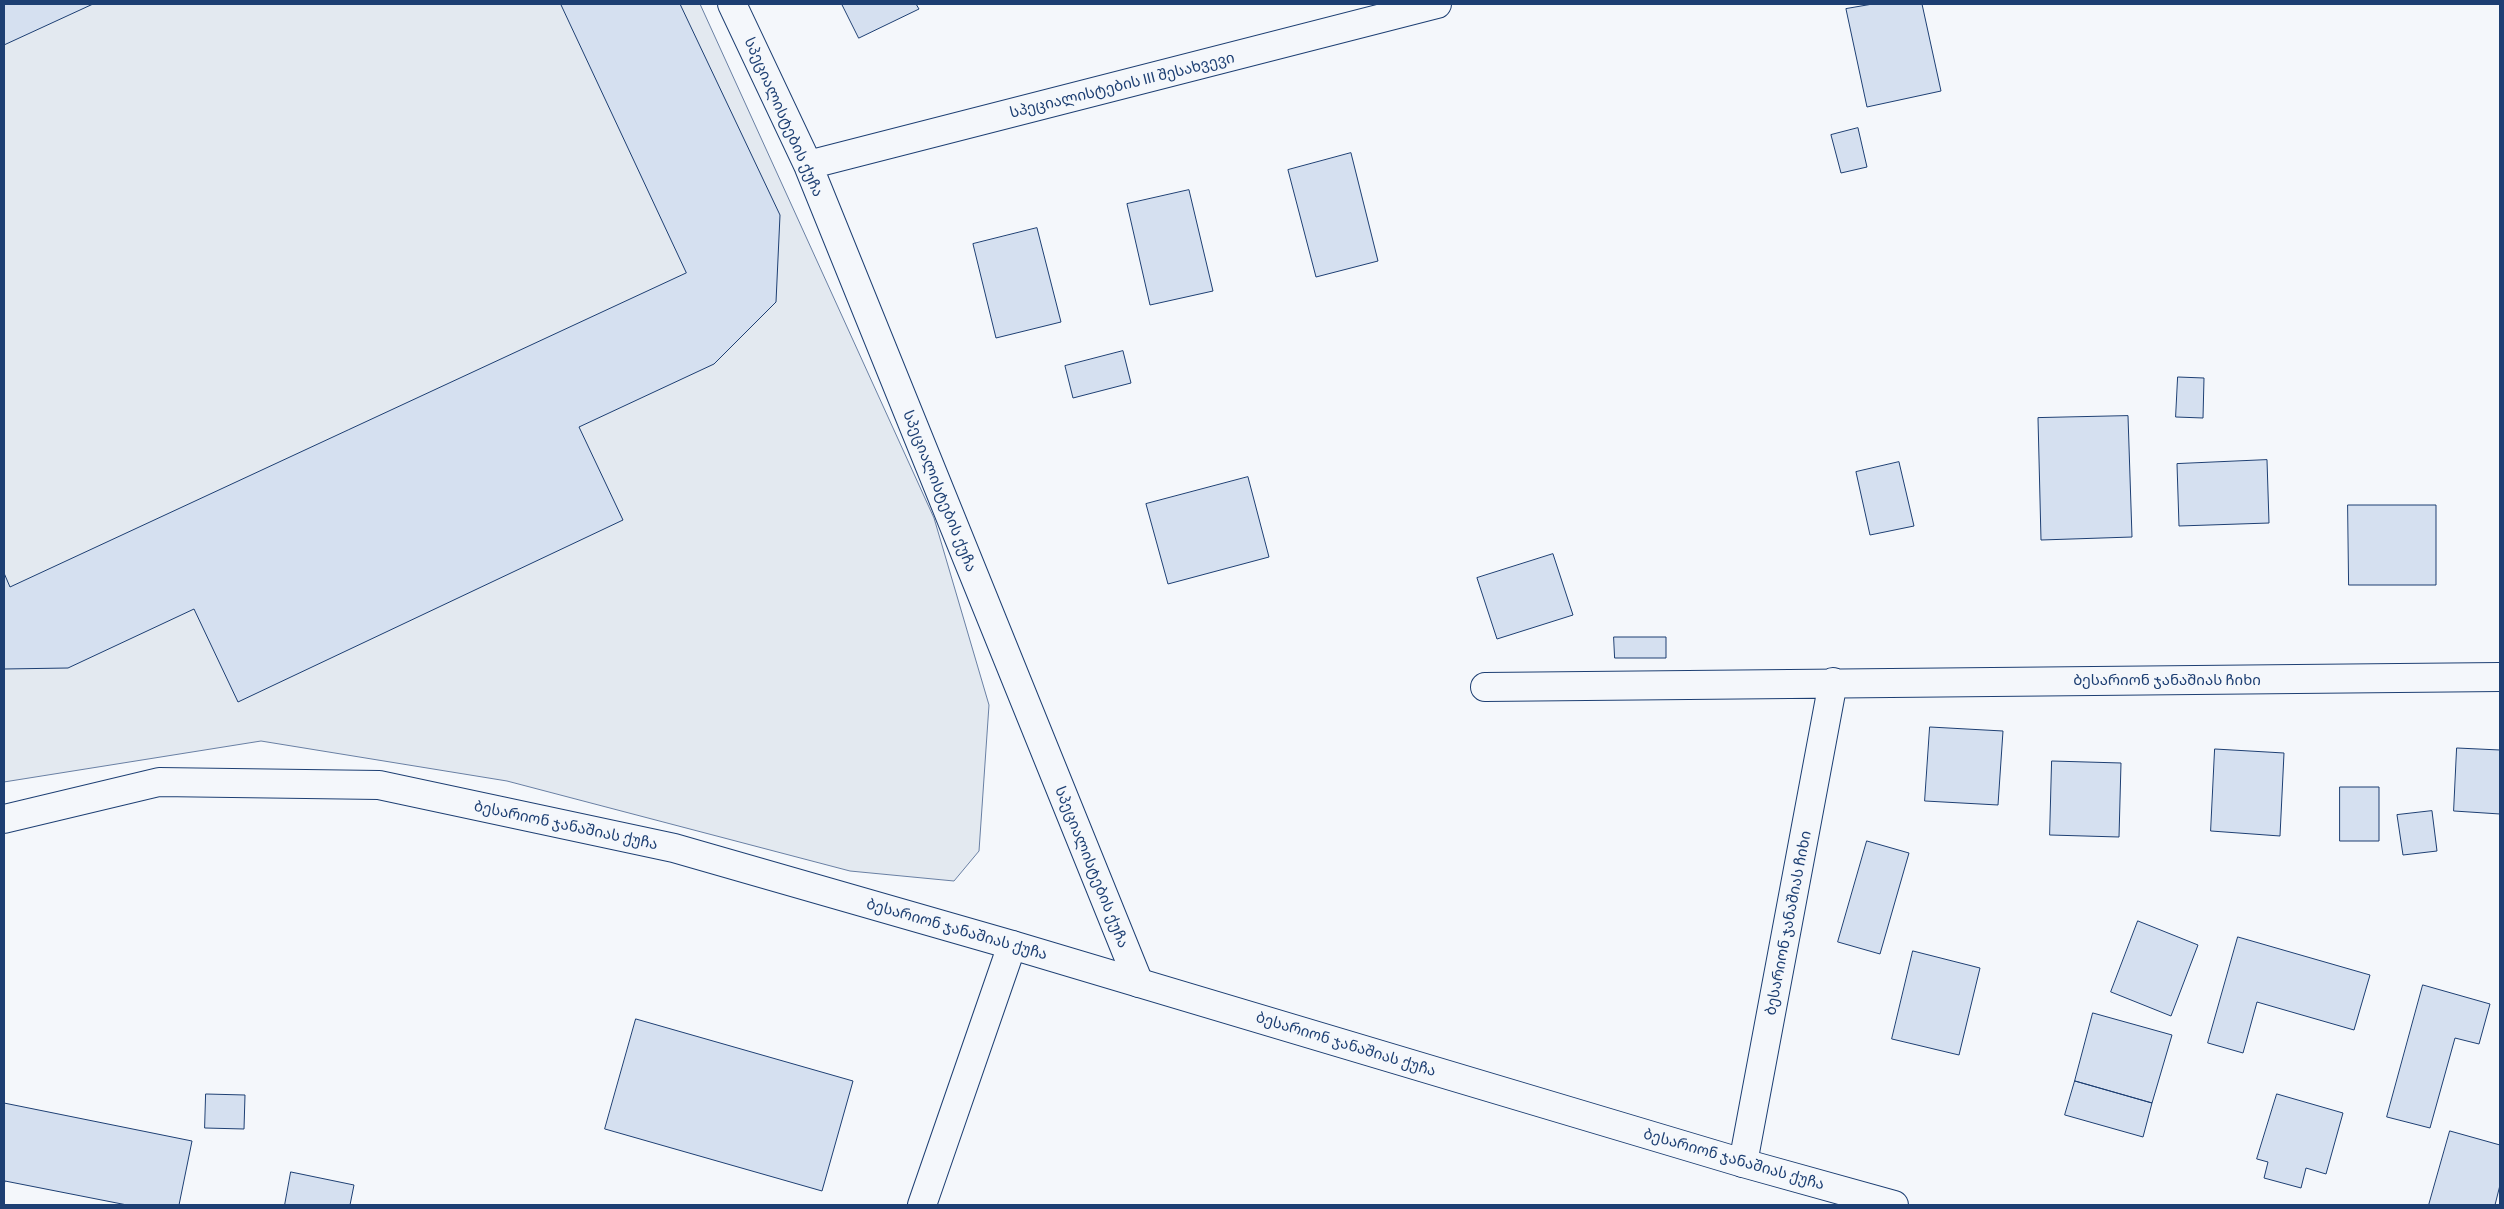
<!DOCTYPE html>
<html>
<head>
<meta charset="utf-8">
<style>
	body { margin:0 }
	#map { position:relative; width:2504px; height:1209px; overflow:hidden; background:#f4f7fb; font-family:"Exo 2",sans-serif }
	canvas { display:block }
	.frame { position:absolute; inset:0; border:5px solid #1d3f73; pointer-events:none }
</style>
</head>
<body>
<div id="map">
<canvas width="2504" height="1209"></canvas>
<div class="frame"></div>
</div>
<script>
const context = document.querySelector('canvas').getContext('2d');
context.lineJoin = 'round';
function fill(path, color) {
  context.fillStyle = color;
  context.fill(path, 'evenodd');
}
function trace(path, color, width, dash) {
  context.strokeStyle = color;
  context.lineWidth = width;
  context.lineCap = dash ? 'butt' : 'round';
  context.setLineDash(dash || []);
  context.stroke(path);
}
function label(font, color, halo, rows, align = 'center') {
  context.font = font + ' "Exo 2","Noto Sans Georgian",sans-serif';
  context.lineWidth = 4;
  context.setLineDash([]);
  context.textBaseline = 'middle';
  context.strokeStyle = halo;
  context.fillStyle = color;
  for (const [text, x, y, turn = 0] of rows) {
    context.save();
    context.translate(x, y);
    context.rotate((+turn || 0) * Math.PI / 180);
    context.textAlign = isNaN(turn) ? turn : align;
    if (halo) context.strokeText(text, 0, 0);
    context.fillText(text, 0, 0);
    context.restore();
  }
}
const green = new Path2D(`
	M4,4H700L934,518L989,705L979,851L954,881L850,871L507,781L261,741L4,782Z`);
fill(green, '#e3e9f0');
trace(green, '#687fa3', 1);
const building = new Path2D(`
	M4,4H93L4,45Z
	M561,4H680L780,215L776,302L714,364L579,427L623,520L238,702L194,609L68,668L4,669V573L10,587L686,273Z
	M842,4H916L919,9L859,38Z
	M1873,4H1922L1941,91L1867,107L1846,9Z
	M1858,128L1867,167L1841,173L1831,135Z
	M1351,153L1378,261L1316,277L1288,170Z
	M1189,190L1213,291L1150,305L1127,204Z
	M1037,228L1061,322L996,338L973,244Z
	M1123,351L1131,383L1073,398L1065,366Z
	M2178,377L2204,378L2203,418L2176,417Z
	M2128,416L2132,537L2041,540L2038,418Z
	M2267,460L2269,523L2179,526L2177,464Z
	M1899,462L1914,526L1870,535L1856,472Z
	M1248,477L1269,557L1168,584L1146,504Z
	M2348,505H2436V585H2349Z
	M1553,554L1573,615L1497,639L1477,578Z
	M1614,637H1666V658H1615Z
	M1930,727L2003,731L1998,805L1925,801Z
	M2457,748L2500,750V814L2454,811Z
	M2215,749L2284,753L2280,836L2211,831Z
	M2052,761L2121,763L2119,837L2050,835Z
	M2340,787H2379V841H2340Z
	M2432,811L2437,851L2403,855L2397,815Z
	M1867,841L1909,853L1880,954L1838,942Z
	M2138,921L2198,945L2171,1016L2111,992Z
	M2238,937L2370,975L2354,1030L2257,1002L2243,1053L2208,1043Z
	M1913,951L1980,968L1959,1055L1892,1039Z
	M2423,985L2490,1004L2479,1044L2455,1038L2430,1128L2387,1117Z
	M2093,1013L2172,1035L2152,1103L2075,1081Z
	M636,1019L853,1081L822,1191L605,1129Z
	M2075,1081L2152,1103L2143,1137L2065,1115Z
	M206,1094L245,1095L244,1129L205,1128Z
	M2277,1094L2343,1113L2326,1174L2306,1168L2301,1188L2264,1178L2268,1162L2257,1159Z
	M4,1103L192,1141L179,1205H127L5,1181L4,1185Z
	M2450,1131L2500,1145V1185L2495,1205H2429Z
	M291,1172L354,1185L350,1205H285Z`);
fill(building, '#d5e0f0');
trace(building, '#1d3f73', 1);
const minor = new Path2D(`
	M732,4L808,165L1139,983
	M808,165L1437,4
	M1485,687L2500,677
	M1743,1163L1833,682
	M922,1205L1012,945`);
const tertiary = new Path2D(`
	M4,819L159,782L379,785L674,848L1012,945L1743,1163L1894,1205`);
trace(minor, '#1d3f73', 30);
trace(tertiary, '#1d3f73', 30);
trace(minor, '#f4f7fb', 28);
trace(tertiary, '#f4f7fb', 28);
label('15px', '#1d3f73', '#f4f7fb', [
	["სპეციალისტების III შესახვევი",1122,85,-14],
	["სპეციალისტების ქუჩა",784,117,66],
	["სპეციალისტების ქუჩა",940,491,68],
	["ბესარიონ ჯანაშიას ჩიხი",2167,680],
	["ბესარიონ ჯანაშიას ქუჩა",566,825,12],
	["სპეციალისტების ქუჩა",1092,867,68],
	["ბესარიონ ჯანაშიას ჩიხი",1788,923,-79],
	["ბესარიონ ჯანაშიას ქუჩა",957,929,16],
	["ბესარიონ ჯანაშიას ქუჩა",1346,1044,17],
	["ბესარიონ ჯანაშიას ქუჩა",1734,1159,16]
]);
</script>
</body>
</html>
